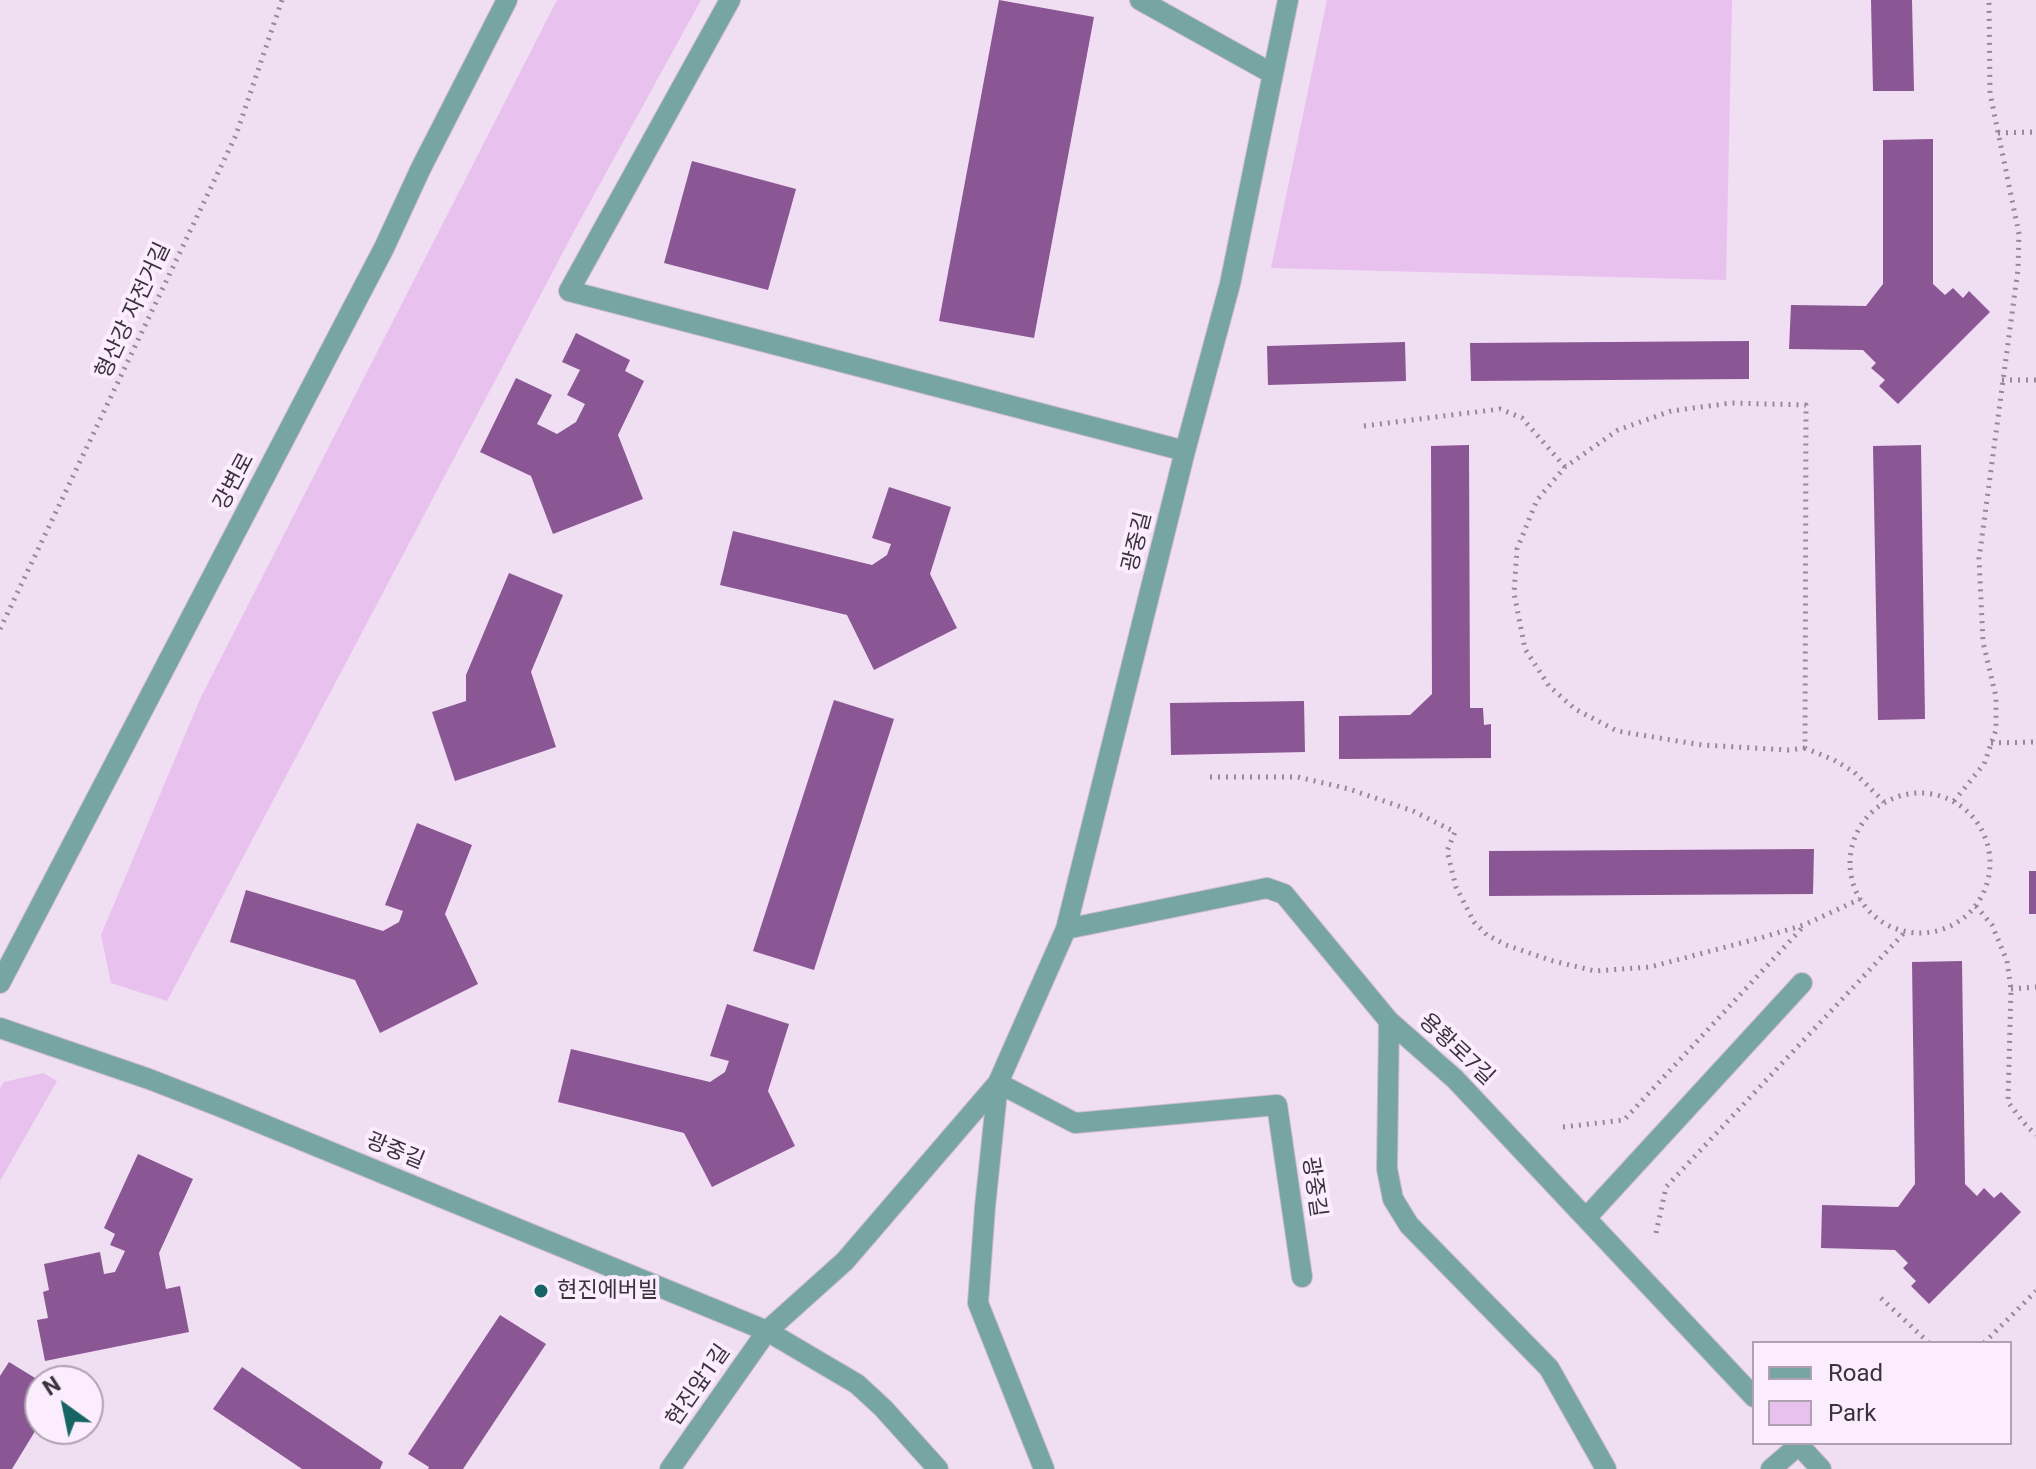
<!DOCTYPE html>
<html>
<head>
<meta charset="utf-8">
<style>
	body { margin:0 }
	#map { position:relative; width:2036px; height:1469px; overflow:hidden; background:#f0def3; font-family:Roboto,sans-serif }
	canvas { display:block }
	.legend { position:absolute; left:1752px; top:1341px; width:260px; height:104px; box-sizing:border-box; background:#fbecfe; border:2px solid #aea2b0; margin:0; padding:10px 14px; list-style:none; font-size:24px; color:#3a333c }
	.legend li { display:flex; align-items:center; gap:16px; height:40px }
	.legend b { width:40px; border:2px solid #aea2b0 }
	.north { position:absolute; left:24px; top:1365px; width:80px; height:80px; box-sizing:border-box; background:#fbecfe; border:2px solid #aea2b0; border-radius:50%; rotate:327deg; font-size:22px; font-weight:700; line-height:32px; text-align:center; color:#3a333c }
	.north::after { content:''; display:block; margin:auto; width:28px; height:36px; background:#166564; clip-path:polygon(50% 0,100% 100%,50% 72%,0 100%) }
</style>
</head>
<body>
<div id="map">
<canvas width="2036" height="1469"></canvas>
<ul class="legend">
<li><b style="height:10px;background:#76a5a3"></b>Road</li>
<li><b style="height:22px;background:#e9c1ef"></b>Park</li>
</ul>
<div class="north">N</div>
</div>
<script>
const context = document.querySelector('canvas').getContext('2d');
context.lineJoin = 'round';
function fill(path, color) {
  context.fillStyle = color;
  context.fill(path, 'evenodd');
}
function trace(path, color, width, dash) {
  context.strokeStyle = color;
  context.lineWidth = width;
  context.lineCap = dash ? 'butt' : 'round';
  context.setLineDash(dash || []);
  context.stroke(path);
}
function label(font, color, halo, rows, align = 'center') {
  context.font = font + ' Roboto,"Noto Sans KR",sans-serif';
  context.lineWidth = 8;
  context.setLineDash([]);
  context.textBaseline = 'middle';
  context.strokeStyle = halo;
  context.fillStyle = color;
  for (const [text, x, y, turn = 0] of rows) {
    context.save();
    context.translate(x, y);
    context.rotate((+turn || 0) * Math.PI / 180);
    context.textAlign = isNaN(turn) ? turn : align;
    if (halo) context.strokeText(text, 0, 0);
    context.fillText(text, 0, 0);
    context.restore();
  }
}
fill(new Path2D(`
	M557,0H701L579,222L167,1001L111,983L101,935L201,697Z
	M1327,0H1732L1726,280L1271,268Z
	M43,1073L57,1081L0,1181V1089L4,1082Z`), '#e9c1ef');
fill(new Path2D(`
	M999,0L1094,17L1034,338L939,321Z
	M1871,0H1912L1914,91H1873Z
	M1933,139V284L1945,295L1953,288L1963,298L1969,291L1990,312L1898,404L1879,386L1885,380L1871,368L1876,363L1863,350L1789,349L1791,305L1866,306L1883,284V140Z
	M692,161L796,189L768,290L664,263Z
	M576,333L630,360L625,371L644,381L618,435L643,499L553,534L531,476L480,452L516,378L552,395L537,424L557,434L576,422L585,404L567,395L580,370L562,362Z
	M1749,341V379L1471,381L1470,343Z
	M1405,342L1406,381L1268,385L1267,346Z
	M1469,445L1470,708H1483L1484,725L1491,724V758L1339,759V716L1410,715L1432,694L1431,446Z
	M1921,445L1925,719L1878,720L1873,446Z
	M889,487L951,507L930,574L957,628L874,670L847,615L720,585L733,531L872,565L887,555L891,544L872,538Z
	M509,573L563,595L531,672L556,747L455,781L432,712L466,701V675Z
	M834,700L894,719L814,970L753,951Z
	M1304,701L1305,752L1171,755L1170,703Z
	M417,823L472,845L445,914L478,984L380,1033L355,980L230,942L246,890L383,931L399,922L403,911L385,905Z
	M1814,849L1813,894L1489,896V851Z
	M2029,871H2036V914H2029Z
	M1962,961L1965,1184L1977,1196L1984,1188L1994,1198L2001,1192L2021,1212L1929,1304L1911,1286L1916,1281L1903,1268L1908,1263L1895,1250L1821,1248L1822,1205L1898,1207L1915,1184L1912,962Z
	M727,1004L789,1024L768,1091L795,1146L712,1187L684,1133L558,1102L571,1049L710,1082L725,1072L729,1061L710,1056Z
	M138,1154L193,1179L159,1253L166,1289L180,1286L189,1332L45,1361L37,1320L48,1318L43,1292L49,1290L44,1264L100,1252L104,1274L115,1272L125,1251L110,1245L115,1234L104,1228Z
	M500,1315L546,1344L463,1469H428L429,1467L408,1454Z
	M9,1362L40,1381V1423L12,1469H0V1376Z
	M242,1367L383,1462L380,1469H302L213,1409Z`), '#8a5694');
const minor = new Path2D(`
	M730,0L569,291L1185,451
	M1140,0L1273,74
	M1066,929L1267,888L1284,894L1389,1021L1455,1079L1754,1397
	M0,983L384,248L421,168L507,0
	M1389,1021L1387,1169L1393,1199L1409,1225L1549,1368L1606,1469
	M0,1028L149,1079L221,1107L767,1331L857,1384L883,1408L938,1469
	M1586,1218L1802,983
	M1797,1443L1821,1469
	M670,1469L767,1331L845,1261L998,1083L1066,929L1185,451L1230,284L1288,0
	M1044,1469L978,1303L985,1207L998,1083L1075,1123L1277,1105L1302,1277
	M1771,1469L1799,1445`);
trace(minor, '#ccbcce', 22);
trace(new Path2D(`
	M1998,133L2036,132
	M2002,380H2036
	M1364,426L1500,409L1522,418L1565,467
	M0,629L236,135L282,0
	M1991,743L2036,742
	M1805,748L1789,750L1702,745L1617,731L1575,709L1549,686L1525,649L1514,593L1517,549L1537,500L1565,467L1618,430L1671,411L1731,403L1806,405L1805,748L1834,760L1854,772L1884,802
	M1210,777H1298L1349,789L1413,811L1455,832L1447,851L1456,887L1474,922L1487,935L1506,945L1553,961L1595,971L1650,967L1760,938L1804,925L1860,899
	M1850 863a70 70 0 1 1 140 0a70 70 0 1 1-140 0Z
	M1954,801L1984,764L1996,730V697L1983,642L1979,559L2018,269L2019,234L1990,93L1989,0
	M1976,906L1992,925L2007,961L2011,989L2008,1102L2024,1123L2036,1135
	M2011,989L2036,987
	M1563,1127L1624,1120L1802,928
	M1656,1233L1666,1187L1906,931
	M1881,1298L1929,1343
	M1984,1343L2036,1291`), '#958897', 5, [2, 6]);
trace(minor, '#76a5a3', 20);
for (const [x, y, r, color] of [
	[541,1291,8,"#166564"]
]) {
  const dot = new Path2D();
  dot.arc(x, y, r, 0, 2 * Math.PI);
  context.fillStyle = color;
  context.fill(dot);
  trace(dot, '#fbecfe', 3);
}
label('22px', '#3a333c', '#fbecfe', [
	["형산강 자전거길",134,311,-65],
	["강변로",235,482,-62],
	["광중길",1138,542,-76],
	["용황로7길",1456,1050,43],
	["광중길",395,1152,22],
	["광중길",1313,1187,82],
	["현진앞1길",699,1386,-55]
]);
label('22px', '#3a333c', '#fbecfe', [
	["현진에버빌",557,1291]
], 'left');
</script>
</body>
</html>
